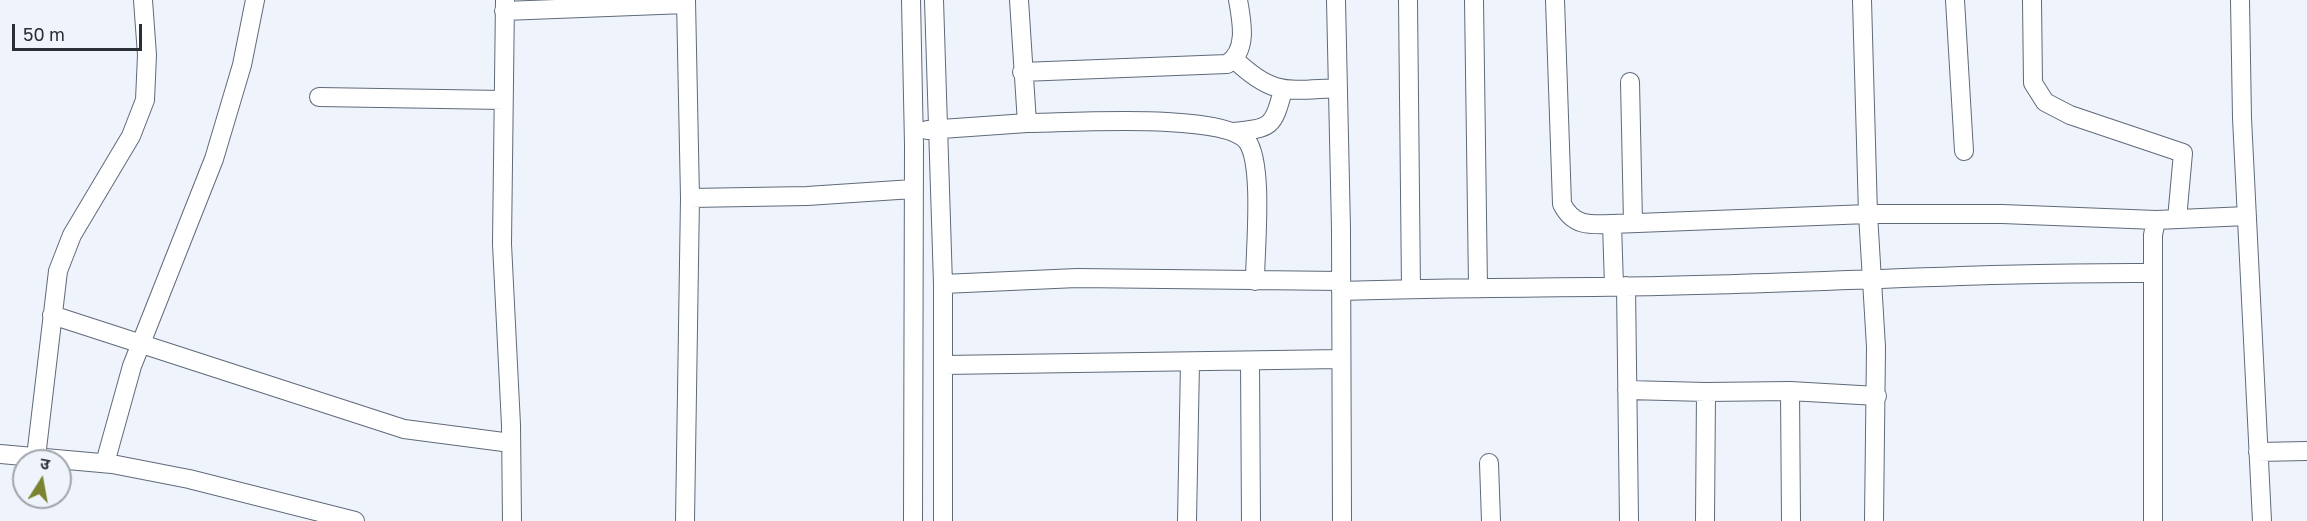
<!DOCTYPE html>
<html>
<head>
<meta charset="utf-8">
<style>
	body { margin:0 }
	#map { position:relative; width:2307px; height:521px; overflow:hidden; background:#eff4fc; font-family:"Golos Text","Noto Sans Devanagari",sans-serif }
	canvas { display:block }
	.north { position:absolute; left:12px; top:449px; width:60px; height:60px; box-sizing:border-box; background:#eff4fc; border:2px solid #a0a5ad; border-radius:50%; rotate:11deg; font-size:16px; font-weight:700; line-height:24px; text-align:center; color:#2a2f36 }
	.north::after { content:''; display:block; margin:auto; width:21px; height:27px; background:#798330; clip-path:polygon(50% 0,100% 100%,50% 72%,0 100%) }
	.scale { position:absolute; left:12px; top:24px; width:130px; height:27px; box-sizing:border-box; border:3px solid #2a2f36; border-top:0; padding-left:8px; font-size:18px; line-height:21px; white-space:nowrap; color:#2a2f36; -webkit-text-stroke:4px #eff4fc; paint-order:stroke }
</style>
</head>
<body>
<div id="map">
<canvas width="2307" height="521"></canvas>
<div class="north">उ</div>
<div class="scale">50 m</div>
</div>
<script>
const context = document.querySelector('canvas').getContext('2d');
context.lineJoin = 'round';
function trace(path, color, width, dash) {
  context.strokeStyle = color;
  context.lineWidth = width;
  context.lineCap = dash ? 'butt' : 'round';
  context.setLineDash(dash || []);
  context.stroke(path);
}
const minor = new Path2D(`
	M505,0L502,244L511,425L512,521
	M686,0L690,198L807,196L913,189
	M911,0L914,145L913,521
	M934,0L943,284V521
	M1336,0L1341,229L1342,521
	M1408,0L1411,289
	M1474,0L1478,286
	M1555,0L1562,204C1573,226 1589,225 1612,224
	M1862,0L1868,214L1876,347L1874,521
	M1955,0L1964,151
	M2032,0L2033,83L2045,102L2070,115L2183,153L2177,219
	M2240,0L2242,118L2262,521
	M504,11L686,4
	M1234,59C1274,97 1287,90 1338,88
	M1022,72L1227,64C1248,51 1242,22 1238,0
	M1630,82L1633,222
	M319,97L503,100
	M1027,123C1068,123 1223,112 1247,141C1264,164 1255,251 1255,281
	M927,130L1027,123L1019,0
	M1233,132C1271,128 1273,128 1283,90
	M943,284L1077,278L1341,281
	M1614,286L1612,224L1868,214H2002L2156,220
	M1626,286L1629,521
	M1341,291C1447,287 1553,288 1659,286C1824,283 1988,272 2153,273
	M52,315L404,429L511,443
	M1250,361L1251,521
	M944,365L1341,359
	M1627,390L1706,392L1705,521
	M1790,391L1877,396
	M1706,392L1790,391L1791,521
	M2258,452L2307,451
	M0,454L112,464L189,479L355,521
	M36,457L58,271L72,235L131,136L145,100L147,55L143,0
	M105,463L132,366L214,159L242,65L255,0
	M1489,463L1491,521
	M685,521L690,198
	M1187,521L1190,363
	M2153,521V235L2156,220L2247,216`);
trace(minor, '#5f6a7a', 20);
trace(minor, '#fff', 18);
</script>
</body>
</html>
